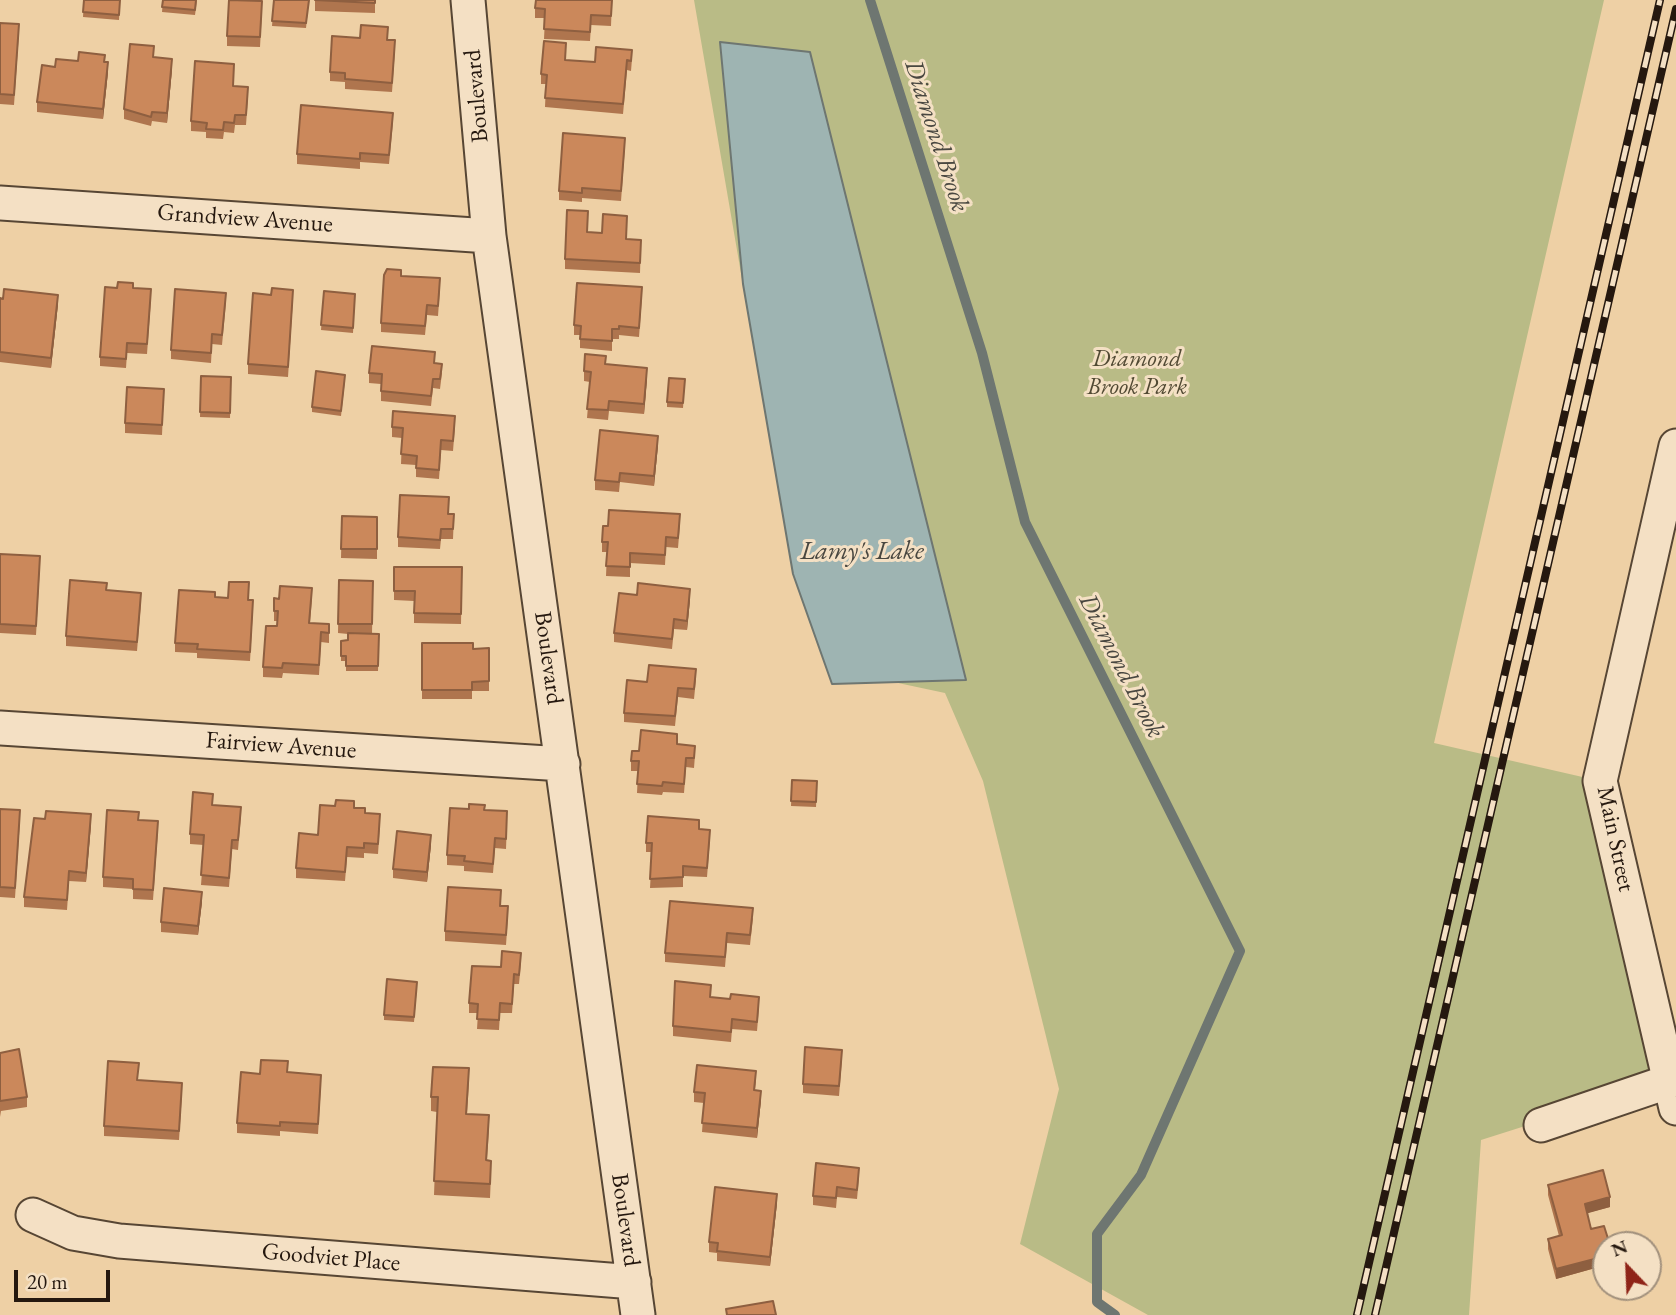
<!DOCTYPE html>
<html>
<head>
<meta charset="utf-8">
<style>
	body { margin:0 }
	#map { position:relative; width:1676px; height:1315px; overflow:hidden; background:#eed0a5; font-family:"EB Garamond",serif }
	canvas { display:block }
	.north { position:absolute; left:1592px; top:1231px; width:70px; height:70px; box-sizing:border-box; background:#f4e0c4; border:2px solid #a1907c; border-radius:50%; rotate:337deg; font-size:19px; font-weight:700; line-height:28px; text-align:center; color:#25180f }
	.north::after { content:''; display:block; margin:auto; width:24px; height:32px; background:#8f2418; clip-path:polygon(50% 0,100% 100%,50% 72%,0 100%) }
	.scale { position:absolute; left:14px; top:1270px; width:96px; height:32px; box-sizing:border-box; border:4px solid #25180f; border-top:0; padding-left:9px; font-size:21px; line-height:24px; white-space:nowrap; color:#25180f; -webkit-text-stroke:5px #f4e0c4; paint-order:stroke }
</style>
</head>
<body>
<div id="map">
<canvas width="1676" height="1315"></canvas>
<div class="north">N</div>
<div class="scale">20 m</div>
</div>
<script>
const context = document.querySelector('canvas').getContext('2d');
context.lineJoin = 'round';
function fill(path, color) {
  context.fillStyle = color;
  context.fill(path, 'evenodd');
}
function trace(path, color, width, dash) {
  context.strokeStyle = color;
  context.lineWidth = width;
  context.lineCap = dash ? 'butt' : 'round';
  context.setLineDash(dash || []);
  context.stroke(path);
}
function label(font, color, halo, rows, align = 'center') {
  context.font = font + ' "EB Garamond",serif';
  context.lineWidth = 6;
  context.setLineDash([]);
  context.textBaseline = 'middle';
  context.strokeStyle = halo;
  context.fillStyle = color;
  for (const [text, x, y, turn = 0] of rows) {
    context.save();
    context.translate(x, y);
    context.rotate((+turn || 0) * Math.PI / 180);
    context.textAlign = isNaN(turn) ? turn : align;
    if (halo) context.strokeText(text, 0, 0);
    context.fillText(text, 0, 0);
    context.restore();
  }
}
fill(new Path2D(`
	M694,0H1604L1434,743L1600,781L1670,1080L1481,1140L1469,1315H1148L1020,1244L1059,1089L983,781L945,693L837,670L776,477Z`), '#b9bb86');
const water = new Path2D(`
	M720,42L810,52L966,680L832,684L793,574L743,284Z`);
fill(water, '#9eb4b2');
trace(water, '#6e7671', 2);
trace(new Path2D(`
	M870,0L982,353L1025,522L1240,951L1141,1175L1097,1234V1302L1115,1315`), '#6e7671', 10);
const street = new Path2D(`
	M468,0L489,236L638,1315
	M0,203L489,236
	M1676,446L1600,781L1676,1108
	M0,728L563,764
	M1541,1125L1676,1079
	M33,1215L73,1233L119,1241L634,1282`);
trace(street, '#574634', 37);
trace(street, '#f4e0c4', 33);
const rail = new Path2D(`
	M1357,1315L1660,0
	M1375,1315L1676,9`);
trace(rail, '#25180f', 8);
trace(rail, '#f4e0c4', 5, [16]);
fill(new Path2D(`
	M84,0H120L119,20L83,17Z
	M163,0H197L195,15L162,12Z
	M274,0H309L306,28L272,26Z
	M315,0H375V13L315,11Z
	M612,0L611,26L591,25L590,41L544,39L545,18H535V8Z
	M262,11L260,47L227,46V36Z
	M0,23L19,33L14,105L0,104Z
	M388,40L395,50L392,92L345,89V82L330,81V72Z
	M154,57L172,69L167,123L152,121L151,126L124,119V109Z
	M632,59L631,71L627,70L623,114L545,107L546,84H541V74L566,60L595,62Z
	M78,61L105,62L108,72L103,119L37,112V102L55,67Z
	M233,86L248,97L246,125H235L234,133L224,132L223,139L206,138V132L191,131V121Z
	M393,122L389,164L360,162V169L297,164V154Z
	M625,147L621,201L582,198V202L559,200V191Z
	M588,232L626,239L641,240L640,273L565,269V259Z
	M401,276L440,288L438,316L427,315L425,335L381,332V323Z
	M117,288H133L151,299L147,354L127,353L126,368L100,366V357Z
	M324,291L355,294L353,333L321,330Z
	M642,297L639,337L619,335V339H612V351L580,348V335H574V325Z
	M0,298L58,304L51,368L0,362Z
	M293,299L288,377L248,374V364Z
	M226,302L222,345L212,344L211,363L171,359V350Z
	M435,363L442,373L440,389L433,388L431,406L381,401V384L369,383V373Z
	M606,364L647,378L644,414L609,411L608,420L587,418L590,382L584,381V371Z
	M201,376L231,377L230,418L200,417Z
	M685,379L683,408L667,407V402Z
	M345,380L341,416L312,412V407Z
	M164,389L162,435L125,433V423Z
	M455,426L453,451L441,450L439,479L416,477V465L401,464L402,438L392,437V427Z
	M658,445L654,486L620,482L619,492L595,490V480Z
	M449,514H454L453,539H441L440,549L398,547V537Z
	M342,516L377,517V559L341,558Z
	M680,524L678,548L666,547L665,565L630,563V577L606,576L607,552H602V542L608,526Z
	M0,554L40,566L36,635L0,633Z
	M394,567H462L461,624L414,623V601L394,600Z
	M339,580L373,581L372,634H379L378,671H346V661H341V641L348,640V634L338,633Z
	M637,595L690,599L687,630L674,629L672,649L614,642V633Z
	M215,597L249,600L253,610L250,661L197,658V653L175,652V643Z
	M312,598L310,623L329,624V643L321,642L319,675L283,673L282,678L263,677V667L277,626V621H274V611Z
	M141,603L137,651L66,646V636Z
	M422,643L473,649L489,648V691H472V699H422Z
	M696,679L694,699L678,697L675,726L624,722V713L647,682Z
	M677,744L695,755L694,768L686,767L684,793L663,792L662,795L637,793L638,771H631V761L639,751Z
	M792,780L817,781L816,807L791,806Z
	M213,805L241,816L238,850L232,849L229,887L201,885L204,845L190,844V834Z
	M354,808L365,813L380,824L378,854L364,853V858L347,857L345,881L296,878V868L318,835Z
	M0,809L20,820L15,898L0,897Z
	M469,809L484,810L507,821L506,849L495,848L493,873L464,871V866L447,865V855Z
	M139,820L158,831L153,900L133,899V889L103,887V877Z
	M91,824L86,882L69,881L67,910L24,907V897Z
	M699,829L710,839L707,877L683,876V887L650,888L652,852H646V843Z
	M431,845L427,882L393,878V869Z
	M202,902L198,935L161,932V922Z
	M501,906L508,916L506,945L445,941V931Z
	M753,918L750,945L727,943L725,967L665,962V953Z
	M521,962L519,984H514L512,1013H500L499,1030L477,1029L478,1013H469V1003L501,967Z
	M417,987L414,1022L384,1020V1015Z
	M711,997L730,999L759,1007L757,1031L732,1029L731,1042L673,1036V1026Z
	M0,1053L27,1097V1107L1,1111L0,1117Z
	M842,1059L839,1096L803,1093V1084Z
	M288,1072L321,1085L318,1134L280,1131V1136L237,1133V1123L260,1074Z
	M756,1081L755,1090L761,1100L757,1138L702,1132L704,1103L694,1102V1092Z
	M469,1082L467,1114L489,1129L487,1160L491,1175L490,1198L434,1195L437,1112L431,1111V1097Z
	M182,1093L179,1140L104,1136V1126Z
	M859,1177L857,1199L837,1197L836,1208L813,1205V1196Z
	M1548,1185L1610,1207L1587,1213L1591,1229L1606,1245V1265L1556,1279L1548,1249V1239L1559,1236L1548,1195Z
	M777,1203L770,1266L717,1261V1253L709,1252V1242Z`), '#af754e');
fill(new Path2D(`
	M172,59V69L167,123V113Z
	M108,62V72L103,119V109Z
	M58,295V304L51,368V358Z
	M647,368V378L644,414V404Z
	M658,436V445L654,486V476Z
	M690,589V599L687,630V621Z
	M91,814V824L86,882V873Z
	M431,835V845L427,882V872Z
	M202,892V902L198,935V926Z
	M761,1091V1100L757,1138V1128Z
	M777,1194V1203L770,1266V1257Z
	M1610,1197V1207L1585,1214V1204Z
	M1606,1256V1265L1556,1279V1269Z`), '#8e5f40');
const building = new Path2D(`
	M84,0H120L119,15L83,12Z
	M163,0H196L195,10L162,7Z
	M229,0L262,1L260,37L227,36Z
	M274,0H309L306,23L272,21Z
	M315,0H375V3Z
	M536,0H612L611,16L591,15L590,32L544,29L545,9L535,8Z
	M0,23L19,24L14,95L0,94Z
	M361,25L388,27L387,40H395L392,83L345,79V73L330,72L332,36L360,38Z
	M544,41L566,43L565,60L595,62L596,47L632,50L631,61L627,60L623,104L545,98L547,75L541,74Z
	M130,44L154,46L153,57L172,59L167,113L152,112L151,117L124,109Z
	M79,52L105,55L104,62H108L103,109L37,102L42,65L55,67L56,59L78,61Z
	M195,61L234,64L233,86L248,87L246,115H235L234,123L224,122L223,130L206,129L207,123L191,121Z
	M301,105L393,113L389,155L360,153V159L297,154Z
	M563,133L625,138L621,191L582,188V193L559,191Z
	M567,210L588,211L587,232L602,233L603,214L627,216L626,239L641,240L640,263L565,259Z
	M387,269L401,270V276L440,278L438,306L427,305L425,326L381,323L384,275Z
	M118,282L133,283V288L151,289L147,344L127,343L126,359L100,357L105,287L117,288Z
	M577,283L642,287L639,328L619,326V329H612V341L580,339L581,326L574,325Z
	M272,288L293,290L288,367L248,364L253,293L271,295Z
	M4,289L58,295L51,358L0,352V298L3,299Z
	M175,289L226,293L222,335L212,334L211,353L171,350Z
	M324,291L355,294L353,328L321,325Z
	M372,346L435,352L434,363L442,364L440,379H433L431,396L381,391L382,374L369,373Z
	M585,354L606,356L605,364L647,368L644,404L609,401L608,410L587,409L591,372L584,371Z
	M316,371L345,375L341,411L312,407Z
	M201,376L231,377L230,413L200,412Z
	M669,378L685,379L683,403L667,402Z
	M127,387L164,389L162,425L125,423Z
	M393,411L455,416L453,441L441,440L439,470L416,468L417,456L401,454L403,428L392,427Z
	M600,430L658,436L654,476L620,473L619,482L595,480Z
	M400,495L449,497L448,514H454L453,529H441L440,540L398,537Z
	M609,510L680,514L678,538L666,537L665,555L630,553V567L606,566L608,542H602L603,526H608Z
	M342,516L377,517V549H341Z
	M0,554L40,556L36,626L0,624Z
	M394,567H462L461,614L414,613L415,591H394Z
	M70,580L107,583L106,590L141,593L137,642L66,636Z
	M339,580L373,581L372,624H338Z
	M229,582H249L248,600H253L250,652L197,649L198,644L175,643L179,590L215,592V597L228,598Z
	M638,583L690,589L687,621L674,619L672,639L614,633L619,593L637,595Z
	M280,586L312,588L309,623L329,624V633L321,632L319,665L283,663L282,668L263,667L266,626H277L278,611H274V598L279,599Z
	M348,633L379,634L378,666H346V656H341V641L348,640Z
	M422,643H473V649L489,648V681L472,682V690H422Z
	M649,665L696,669L694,689L678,688L675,716L624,713L627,680L647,682Z
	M641,730L677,734V744L695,746L694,758H686L684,784L663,782L662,786L637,784L639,761H631L632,751H639Z
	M792,780L817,781L816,802L791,801Z
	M193,792L213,794L212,805L241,807L238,840H232L229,878L201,875L204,835L190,834Z
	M336,800L354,801V808H365V813L380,814L378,844L364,843V848L347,847L345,872L296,868L299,833L318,835L320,805L335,806Z
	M469,804L485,805L484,810L507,811L506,839L495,838L493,864L464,861L465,856L447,855L450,808L469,809Z
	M0,809L20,810L15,888L0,887Z
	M107,810L139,812L138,820L158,821L153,890L133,889V879L103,877Z
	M46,811L91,814L86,873L69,871L67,900L24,897L34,818L45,819Z
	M648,816L699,820V829L710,830L707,868L683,866V877L650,879L652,843H646Z
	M397,831L431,835L427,872L393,869Z
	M448,887L501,890L500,906H508L506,935L445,931Z
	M164,888L202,892L198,926L161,922Z
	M670,901L753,908L750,935L727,933L725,957L665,953Z
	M502,951L521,953L519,975L514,974L512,1004L500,1003L499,1020L477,1019L478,1004L469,1003L472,966L501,967Z
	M387,979L417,982L414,1017L384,1015Z
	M675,981L711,985L710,997L730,999L731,994L759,997L757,1022L732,1019L731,1032L673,1026Z
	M805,1047L842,1050L839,1086L803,1084Z
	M19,1049L27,1097L0,1101V1053Z
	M261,1060L288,1061L287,1072L321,1075L318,1124L280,1122V1126L237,1123L241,1072L260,1074Z
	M108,1061L139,1063L137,1080L182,1083L179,1131L104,1126Z
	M697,1065L756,1071L754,1090L761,1091L757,1128L702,1123L705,1093L694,1092Z
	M433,1067L469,1068L466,1114L489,1115L486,1160L491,1161L490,1184L434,1181L438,1097H431Z
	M816,1163L859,1168L857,1190L837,1187L836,1198L813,1196Z
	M1603,1170L1610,1197L1585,1204L1591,1229L1604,1226L1610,1245H1606V1256L1556,1269L1548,1239L1562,1235L1548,1185Z
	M715,1187L777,1194L770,1257L717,1251L718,1243L709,1242Z
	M773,1301L776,1315H727L726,1309Z`);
fill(building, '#cb885b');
trace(building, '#8e5f40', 2);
label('24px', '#25180f', '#f4e0c4', [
	["Boulevard",477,96,-95],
	["Grandview Avenue",245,219,4],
	["Boulevard",548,658,82],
	["Fairview Avenue",281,746,4],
	["Main Street",1615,839,78],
	["Boulevard",625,1220,82],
	["Goodviet Place",331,1258,5]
]);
label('italic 24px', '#514933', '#f4e0c4', [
	["Diamond",1137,359],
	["Brook Park",1137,387]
]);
label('italic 26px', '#494740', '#f4e0c4', [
	["Diamond Brook",936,136,72],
	["Lamy's Lake",862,552],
	["Diamond Brook",1121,666,63]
]);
</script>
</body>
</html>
